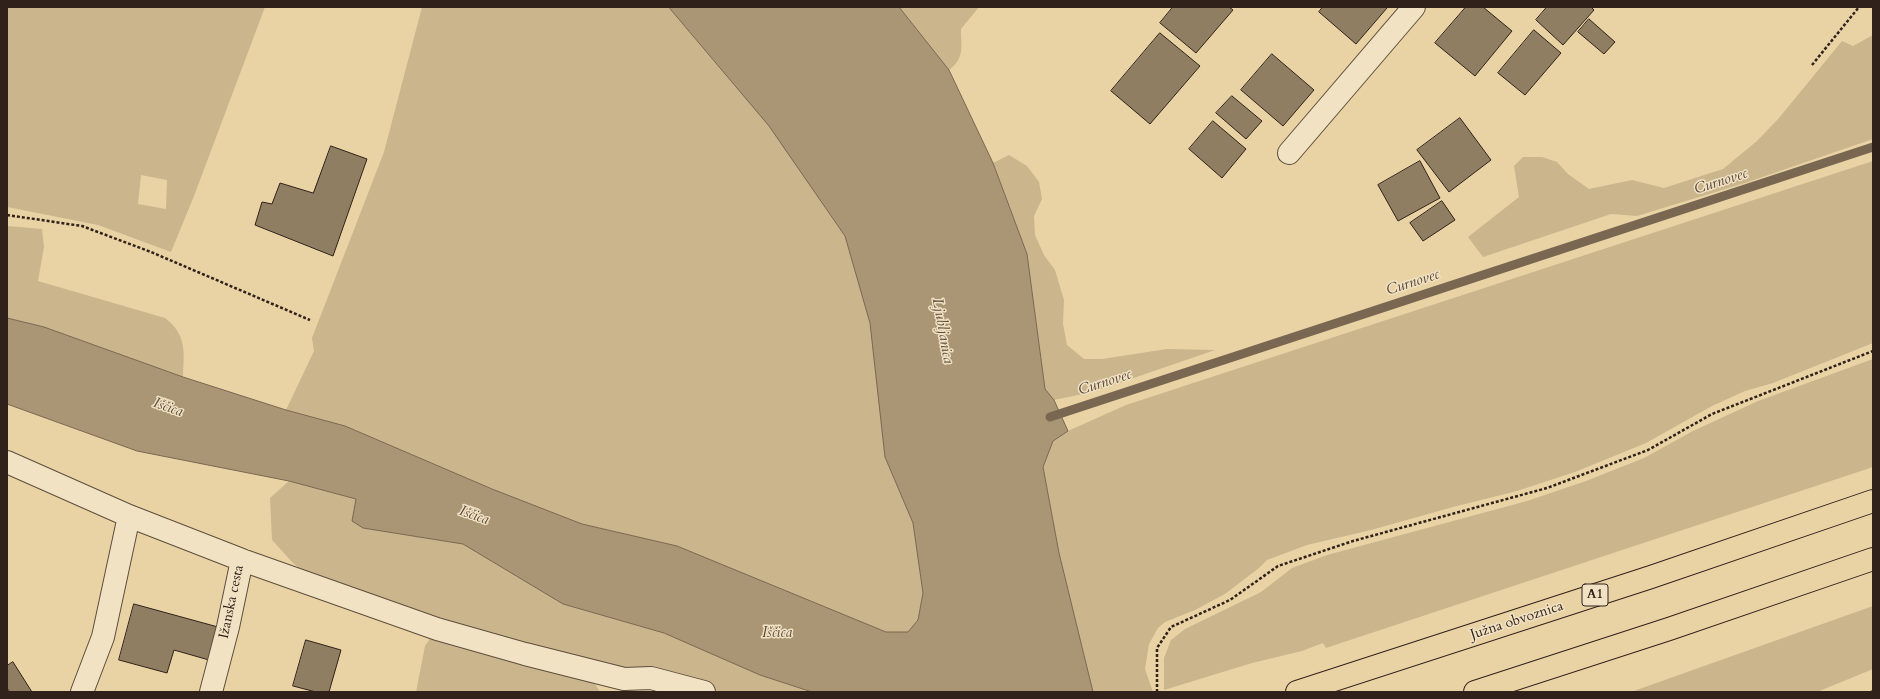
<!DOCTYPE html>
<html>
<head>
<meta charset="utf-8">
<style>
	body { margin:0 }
	#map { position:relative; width:1880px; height:699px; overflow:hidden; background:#e9d3a4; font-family:Cardo,serif }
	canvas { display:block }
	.frame { position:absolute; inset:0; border:8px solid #30211a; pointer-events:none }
</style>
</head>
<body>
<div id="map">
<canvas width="1880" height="699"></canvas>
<div class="frame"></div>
</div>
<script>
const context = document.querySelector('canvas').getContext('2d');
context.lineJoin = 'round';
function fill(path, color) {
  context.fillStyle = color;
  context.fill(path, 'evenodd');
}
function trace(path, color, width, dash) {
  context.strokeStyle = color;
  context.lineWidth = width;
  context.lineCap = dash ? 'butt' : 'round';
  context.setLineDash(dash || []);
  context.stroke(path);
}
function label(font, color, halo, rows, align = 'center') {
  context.font = font + ' Cardo,serif';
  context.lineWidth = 3;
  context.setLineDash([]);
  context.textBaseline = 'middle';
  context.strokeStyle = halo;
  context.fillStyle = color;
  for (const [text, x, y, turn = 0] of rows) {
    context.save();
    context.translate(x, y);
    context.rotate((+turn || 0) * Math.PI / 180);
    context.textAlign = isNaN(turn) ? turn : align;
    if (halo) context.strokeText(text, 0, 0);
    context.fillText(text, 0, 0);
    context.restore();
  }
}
fill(new Path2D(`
	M7,7H265L194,196L171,252L98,225L7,207ZM141,175L167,180L166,209L138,204Z
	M422,7H670L765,117L845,236L864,298L877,355L885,457L913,523L923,593L918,620L908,632H886L677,546L582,524L492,489L345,426L286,410L314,351L312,338L384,152Z
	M899,7H979L961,29C961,47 965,58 949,70Z
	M1873,35V139L1748,182L1637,216L1611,214L1483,257L1468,237L1519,197L1514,166L1523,157H1542L1557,162L1568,174L1589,189L1632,180L1664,188L1723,169L1757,141L1779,118L1842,41L1853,46Z
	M1009,155L1027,166L1039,182L1042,199L1034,216L1035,235L1044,255L1055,270L1064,300L1063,324L1067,345L1084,359H1102L1167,349L1215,350L1093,392L1054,400L1045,389L1027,254L993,163Z
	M1873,161V343L1773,383L1745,391L1712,406L1646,443L1575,472L1517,491L1453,507L1371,530L1307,545L1267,560L1259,568L1225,594L1195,610L1165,622L1158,628L1149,644L1145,669L1153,692H1093L1059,553L1043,467L1053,441L1068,431L1126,405Z
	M7,226L42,229L44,247L38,281L165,318C187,335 184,351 183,377L44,327L7,318Z
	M1873,359V467L1326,648L1323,643L1302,651L1252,663L1164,690V658L1171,640L1185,629L1261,592L1292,568L1327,555L1527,501L1586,481L1644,458L1693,431L1758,401Z
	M289,481L357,499L352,521L363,528L463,544L563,604L664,633L760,675L811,692H722L647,672L602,669L316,581L293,563L272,540L270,498Z
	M1873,606V669L1817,692H1631Z
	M433,634L590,676L600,692H416L425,646Z`), '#cab58d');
const water = new Path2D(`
	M669,7H899L949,70L993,163L1027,254L1045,389L1054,400L1068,431L1053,441L1043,467L1059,553L1093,692H812L760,675L664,633L563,604L463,544L363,528L352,521L356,499L289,481L137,451L7,404V318L44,327L183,377L286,410L345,426L492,489L582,524L677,546L886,632H908L918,620L923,593L913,523L885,457L870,323L845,236L769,126Z`);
fill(water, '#aa9675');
trace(water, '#796751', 1);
trace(new Path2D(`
	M1050,417L1873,147`), '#796751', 9);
const building = new Path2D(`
	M1173,7H1229L1233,10L1196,53L1160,23Z
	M1323,7H1386L1387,8L1356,44L1319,12Z
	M1466,7H1483L1512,31L1475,76L1435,43Z
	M1547,7H1591L1594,10L1563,45L1536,20Z
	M1589,19L1615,42L1604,54L1578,32Z
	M1534,30L1561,53L1525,95L1498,73Z
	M1160,33L1200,66L1150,124L1111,91Z
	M1272,54L1314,90L1283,126L1241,90Z
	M1232,96L1262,121L1246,139L1216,113Z
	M1460,118L1491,160L1449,192L1417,150Z
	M1213,121L1246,149L1222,178L1189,149Z
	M331,146L367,159L333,256L255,225L262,202L272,204L280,183L313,193Z
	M1420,161L1440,198L1398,221L1378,185Z
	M1442,201L1455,220L1423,241L1410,223Z
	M134,604L218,627L209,660L174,650L167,673L119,660Z
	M306,640L341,650L329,692H316L293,686Z
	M13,662L32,692H10L7,688V666Z`);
fill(building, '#907e62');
trace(building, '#30211a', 1);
const minor = new Path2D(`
	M1289,153L1414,7
	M7,462L129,516L242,560L437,629L525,654L624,679L651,678L704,692
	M82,692L103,637L129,516
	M211,692L228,627L242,560`);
const highway = new Path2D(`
	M1297,692L1651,577L1873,501
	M1475,692L1669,629L1873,559`);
trace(minor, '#5e4e3c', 24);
trace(highway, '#30211a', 24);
trace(new Path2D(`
	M1812,65L1859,7
	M7,215L82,226L151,252L310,320
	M1157,692V648L1171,627L1230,600L1278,566L1353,541L1547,488L1648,450L1712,414L1873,351
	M1871,692L1873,691`), '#30211a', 2.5, [3, 2]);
trace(minor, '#f1e2c4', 22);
trace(highway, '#e9d3a4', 22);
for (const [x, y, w] of [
	[1595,595,26]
]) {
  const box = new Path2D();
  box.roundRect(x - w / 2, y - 11, w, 22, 3);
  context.fillStyle = '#f1e2c4';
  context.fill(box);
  trace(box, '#30211a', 1);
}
label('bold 13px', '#30211a', null, [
	["A1",1595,595]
]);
label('14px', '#30211a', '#f1e2c4', [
	["Ižanska cesta",232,602,-78],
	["Južna obvoznica",1517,621,-18]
]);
label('italic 15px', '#5b4a3a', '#f1e2c4', [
	["Curnovec",1721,182,-18],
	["Curnovec",1413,283,-18],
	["Ljubljanica",942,331,80],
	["Curnovec",1105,383,-18],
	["Iščica",168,408,19],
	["Iščica",474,516,19],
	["Iščica",777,634]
]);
</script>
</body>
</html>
